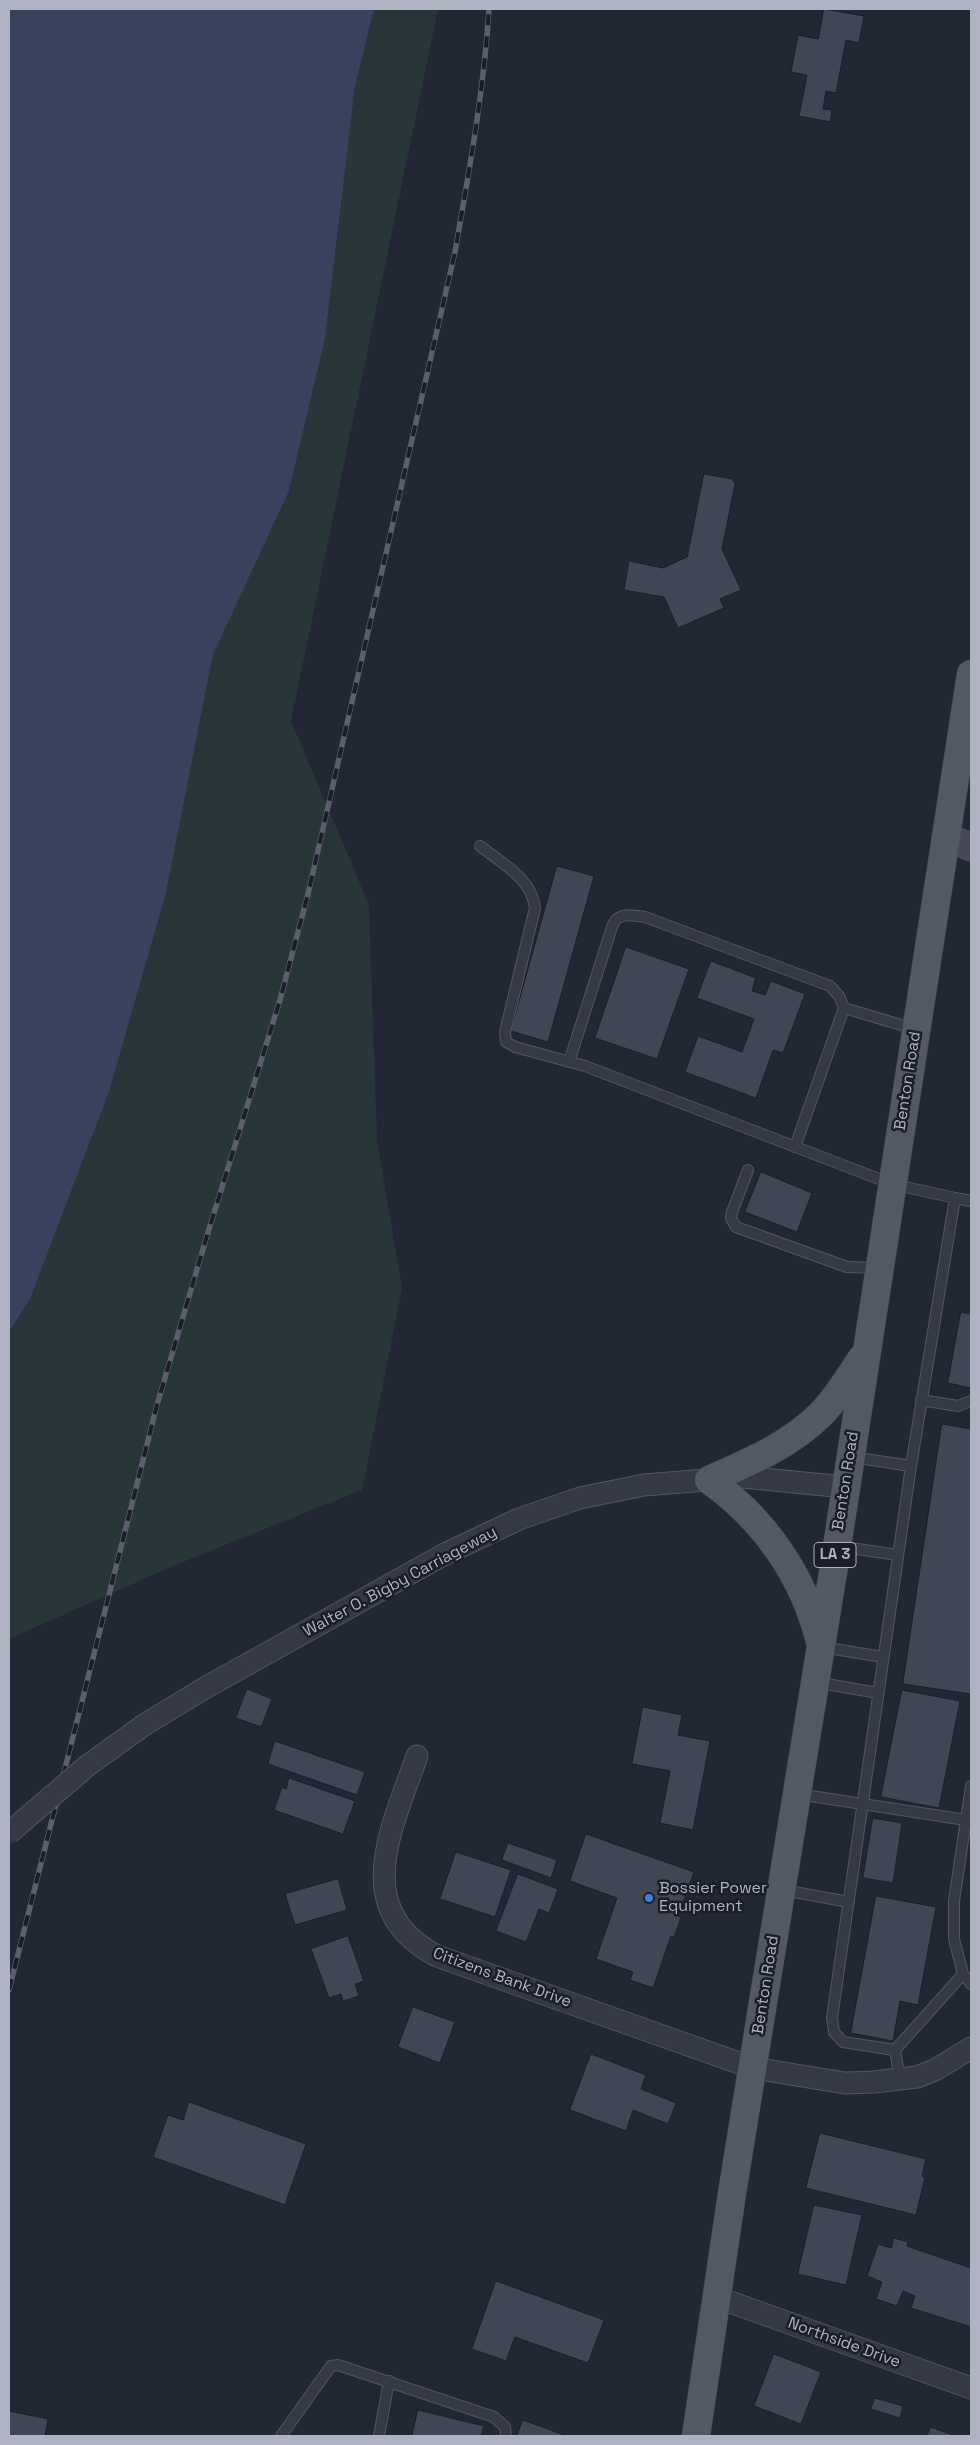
<!DOCTYPE html>
<html>
<head>
<meta charset="utf-8">
<style>
	body { margin:0 }
	#map { position:relative; width:980px; height:2445px; overflow:hidden; background:#222734; font-family:"Space Grotesk",sans-serif }
	canvas { display:block }
	.frame { position:absolute; inset:0; border:10px solid #afb3c1; pointer-events:none }
</style>
</head>
<body>
<div id="map">
<canvas width="980" height="2445"></canvas>
<div class="frame"></div>
</div>
<script>
const context = document.querySelector('canvas').getContext('2d');
context.lineJoin = 'round';
function fill(path, color) {
  context.fillStyle = color;
  context.fill(path, 'evenodd');
}
function trace(path, color, width, dash) {
  context.strokeStyle = color;
  context.lineWidth = width;
  context.lineCap = dash ? 'butt' : 'round';
  context.setLineDash(dash || []);
  context.stroke(path);
}
function label(font, color, halo, rows, align = 'center') {
  context.font = font + ' "Space Grotesk",sans-serif';
  context.lineWidth = 5;
  context.setLineDash([]);
  context.textBaseline = 'middle';
  context.strokeStyle = halo;
  context.fillStyle = color;
  for (const [text, x, y, turn = 0] of rows) {
    context.save();
    context.translate(x, y);
    context.rotate((+turn || 0) * Math.PI / 180);
    context.textAlign = isNaN(turn) ? turn : align;
    if (halo) context.strokeText(text, 0, 0);
    context.fillText(text, 0, 0);
    context.restore();
  }
}
fill(new Path2D(`
	M374,9H438L291,721L369,905L377,1141L402,1288L362,1490L173,1566L9,1639V1332L30,1299L109,1092L166,893L213,655L289,491L325,339L355,87Z`), '#283639');
fill(new Path2D(`
	M9,9H374L355,87L325,339L289,491L213,655L166,893L109,1092L30,1299L9,1332Z`), '#39425c');
const building = new Path2D(`
	M824,9L864,16L859,43L846,40L836,93L826,91L823,109L832,110L830,122L799,116L807,75L791,72L798,35L818,39Z
	M704,474L732,479L735,484L722,549L741,590L720,599L724,608L678,628L664,597L624,590L629,561L663,568L687,557Z
	M557,866L594,876L548,1042L511,1031Z
	M626,947L689,969L657,1059L595,1038Z
	M711,961L756,978L752,991L765,995L771,981L805,994L783,1053L773,1050L756,1098L685,1072L698,1036L742,1052L754,1019L697,998Z
	M761,1172L812,1193L797,1232L745,1212Z
	M961,1312L971,1314V1388L948,1383Z
	M942,1424L971,1429V1694L903,1684Z
	M247,1689L272,1699L261,1727L236,1718Z
	M902,1690L960,1701L939,1808L881,1797Z
	M643,1707L682,1715L678,1735L710,1741L693,1830L660,1823L670,1771L632,1764Z
	M275,1741L365,1772L357,1795L268,1764Z
	M289,1778L355,1801L343,1834L274,1810L282,1787L286,1789Z
	M873,1818L902,1823L893,1883L863,1878Z
	M586,1834L694,1872L678,1916L681,1917L674,1937L671,1936L653,1988L630,1980L633,1972L596,1959L617,1898L570,1881Z
	M508,1843L557,1860L551,1878L502,1860Z
	M456,1852L511,1870L495,1917L440,1899Z
	M518,1874L558,1889L549,1913L539,1909L526,1942L496,1931Z
	M338,1879L347,1910L295,1925L285,1894Z
	M876,1896L936,1907L918,2005L900,2001L893,2041L851,2033Z
	M348,1936L364,1981L355,1984L359,1996L343,2001L341,1994L329,1998L311,1949Z
	M413,2007L455,2022L440,2063L398,2047Z
	M591,2054L646,2075L641,2089L676,2103L668,2124L633,2110L626,2131L570,2110Z
	M189,2102L306,2144L285,2205L153,2157L168,2115L183,2120Z
	M820,2133L926,2159L922,2176L925,2177L916,2215L806,2188Z
	M814,2205L862,2215L846,2285L798,2274Z
	M894,2238L908,2242L907,2246L971,2268V2327L911,2308L915,2296L903,2291L897,2306L876,2299L882,2282L867,2276L878,2244L891,2248Z
	M496,2281L604,2320L588,2363L515,2337L506,2361L472,2349Z
	M774,2354L821,2372L801,2424L754,2406Z
	M875,2398L903,2406L900,2418L871,2409Z
	M418,2410L484,2426L481,2436H412Z
	M9,2411L48,2419L45,2436H9Z
	M523,2420L567,2436H517Z
	M931,2427L956,2436H927Z`);
fill(building, '#414655');
trace(building, '#1d202b', 1);
const lane = new Path2D(`
	M480,846C502,863 532,879 535,908L505,1032L506,1042L515,1047L585,1066L892,1184L955,1198L911,1466L832,2018L834,2032L843,2042L895,2050
	M844,1008L915,1029
	M569,1062L613,924C619,912 634,915 645,917L830,986L839,996L844,1008L795,1147
	M748,1170L732,1212L731,1218L736,1227L847,1267L878,1268
	M955,1198L971,1201
	M921,1400L958,1406L971,1401
	M852,1457L911,1466
	M837,1546L898,1555
	M822,1647L883,1657
	M815,1682L878,1693
	M798,1794L966,1820
	M783,1890L849,1902
	M963,1974L954,1939V1901L971,1786
	M895,2050L963,1974L971,1984
	M895,2050L900,2080
	M281,2436L331,2366L338,2365L494,2417L505,2427L506,2436
	M379,2436L389,2381`);
const street = new Path2D(`
	M445,1554L519,1519L580,1498L644,1485L743,1477L845,1487
	M417,1756C392,1828 349,1910 437,1956L753,2068L845,2083L874,2082L917,2077L935,2070L971,2048
	M716,2297L971,2388`);
const secondary = new Path2D(`
	M946,837L971,847`);
const primary = new Path2D(`
	M709,1480C749,1462 789,1446 821,1414C837,1398 849,1377 862,1358
	M709,1480C764,1519 804,1576 820,1642
	M696,2436L733,2187L834,1566L971,674`);
trace(lane, '#535662', 12);
trace(street, '#535662', 23);
trace(secondary, '#535662', 29);
trace(primary, '#3f424e', 29);
trace(lane, '#353945', 10);
trace(street, '#353945', 21);
trace(secondary, '#444857', 28);
trace(primary, '#535865', 28);
const rail = new Path2D(`
	M9,1990L157,1405L206,1239L280,1000L308,894L455,252C469,171 484,91 489,9`);
trace(rail, '#5a5e6d', 5.5);
trace(rail, '#1b1e29', 4, [11]);
const streetBridge = new Path2D(`
	M9,1833L87,1766L144,1725L203,1689L445,1554`);
trace(streetBridge, '#535662', 23, []);
trace(streetBridge, '#353945', 21);
for (const [x, y, r, color] of [
	[649,1898,5,"#3f7fe0"]
]) {
  const dot = new Path2D();
  dot.arc(x, y, r, 0, 2 * Math.PI);
  context.fillStyle = color;
  context.fill(dot);
  trace(dot, '#1b1e29', 2);
}
for (const [x, y, w] of [
	[835,1555,42]
]) {
  const box = new Path2D();
  box.roundRect(x - w / 2, y - 12.5, w, 25, 4);
  context.fillStyle = '#1b1e29';
  context.fill(box);
  trace(box, '#afb3c1', 1);
}
label('bold 15px', '#afb3c1', null, [
	["LA 3",835,1555]
]);
label('16px', '#afb3c1', '#1b1e29', [
	["Benton Road",908,1081,-81],
	["Benton Road",846,1481,-81],
	["Walter O. Bigby Carriageway",400,1582,-28],
	["Citizens Bank Drive",502,1978,20],
	["Benton Road",766,1985,-81],
	["Northside Drive",844,2343,20]
]);
label('16px', '#afb3c1', '#1b1e29', [
	["Bossier Power",659,1889],
	["Equipment",659,1907]
], 'left');
</script>
</body>
</html>
